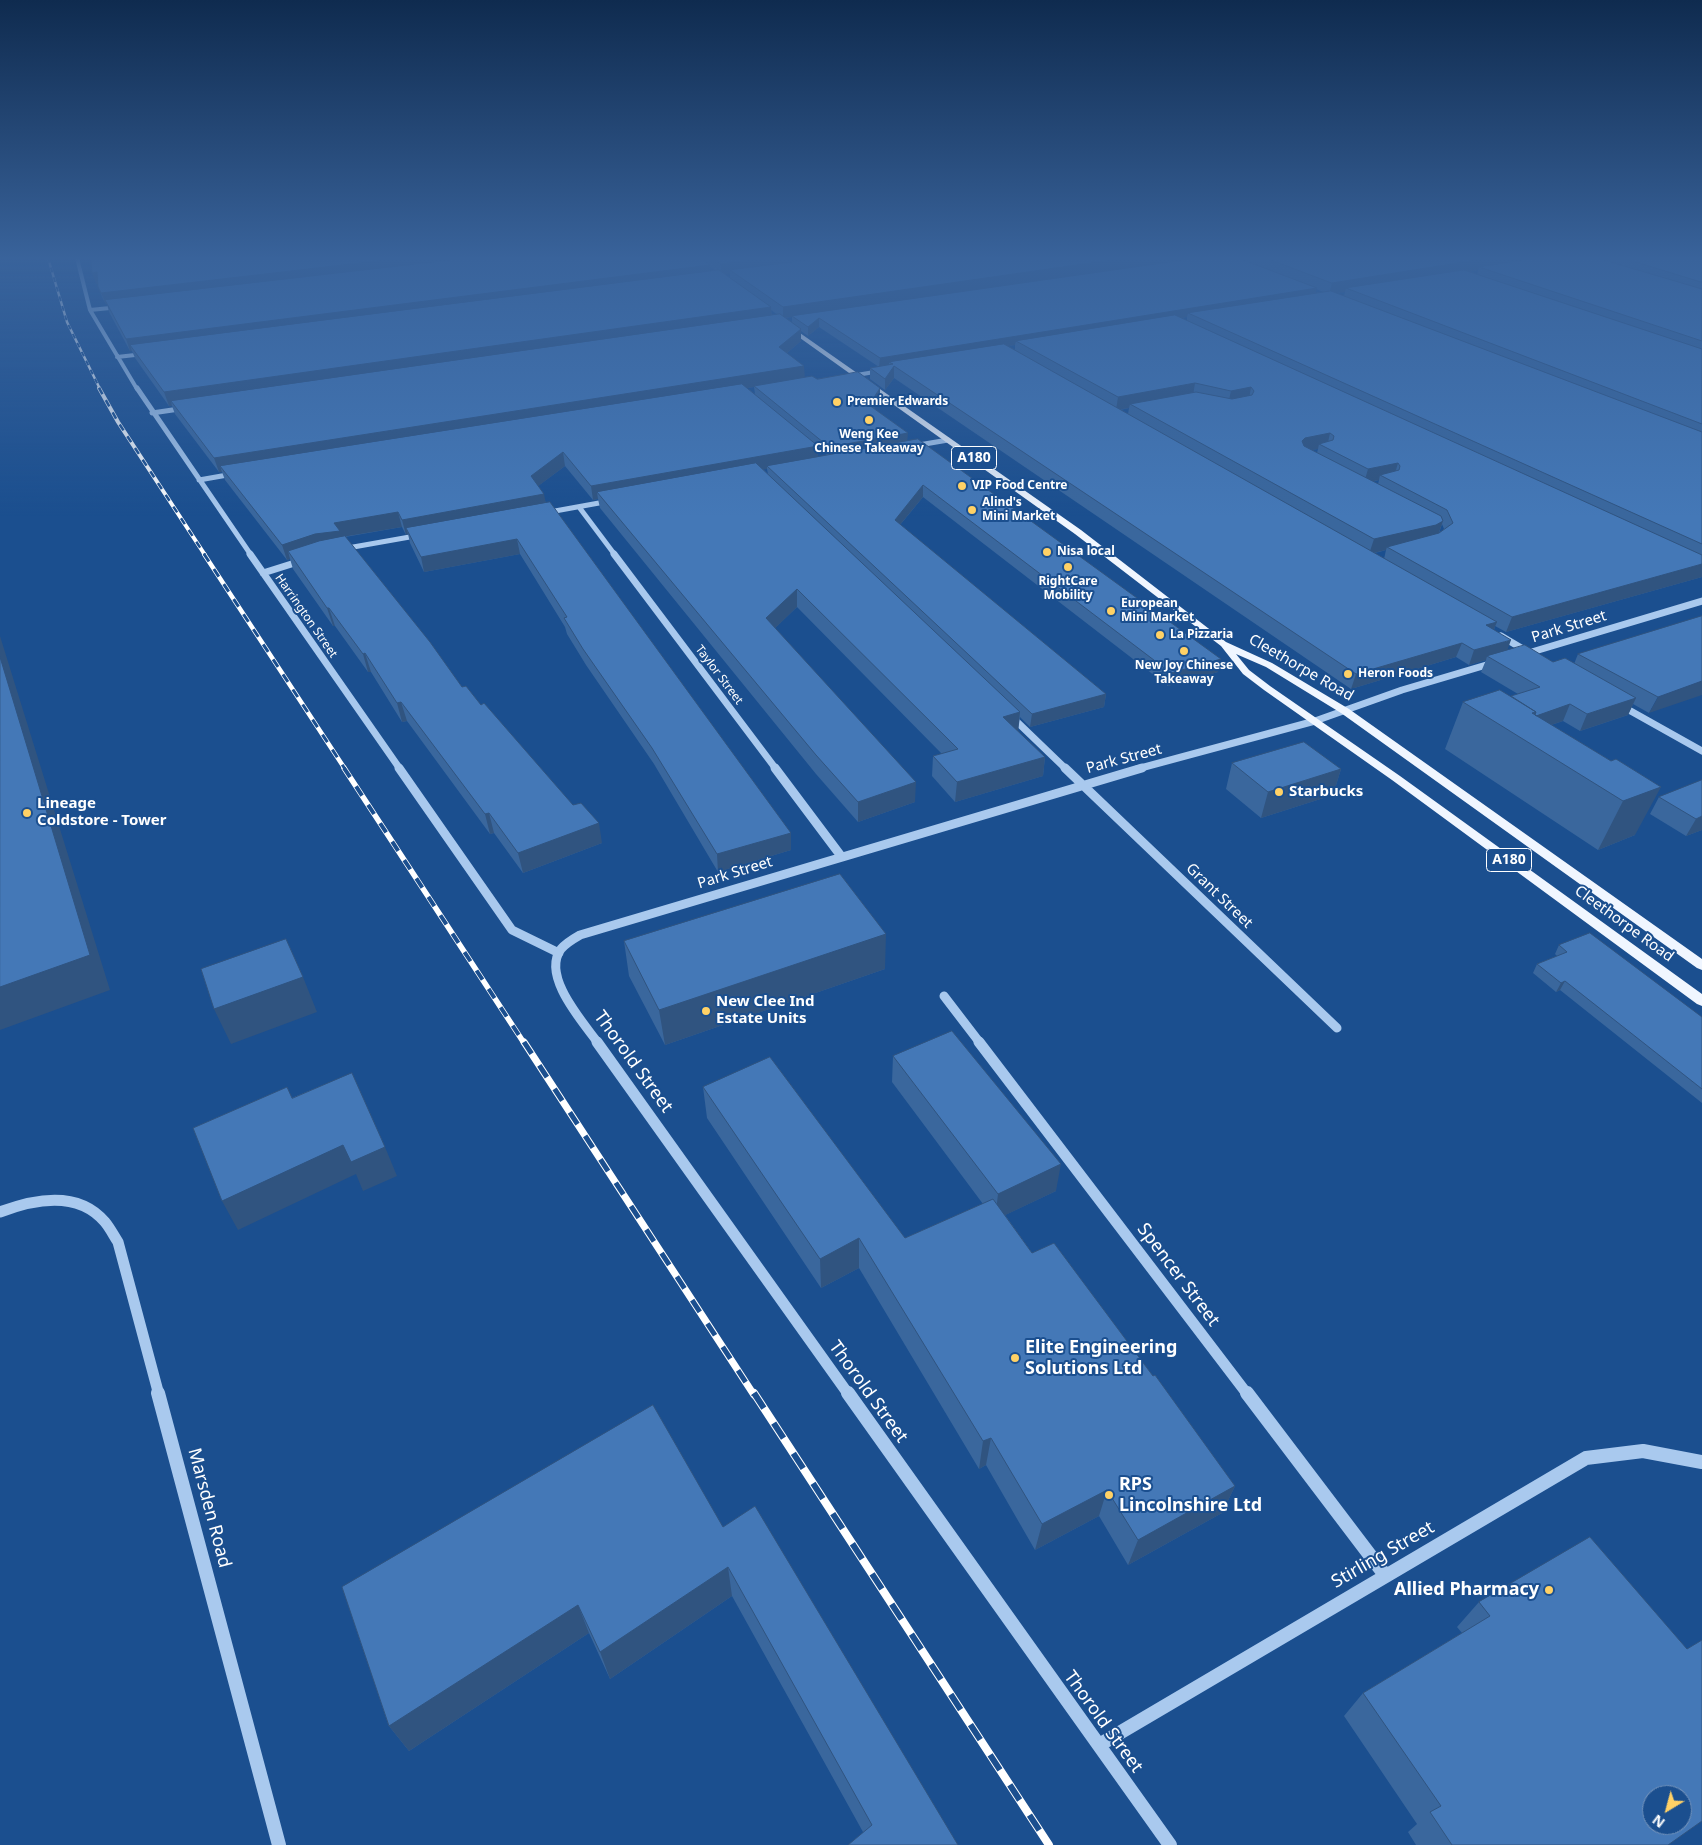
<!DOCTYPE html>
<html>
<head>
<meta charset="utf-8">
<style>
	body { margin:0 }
	#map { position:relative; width:1702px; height:1845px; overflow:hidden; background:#1b4f8f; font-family:"Noto Sans",sans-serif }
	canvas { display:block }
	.north { position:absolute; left:1642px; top:1785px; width:50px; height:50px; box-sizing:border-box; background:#1b4f8f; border:1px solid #7695bc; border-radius:50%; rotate:217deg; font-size:14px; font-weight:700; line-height:20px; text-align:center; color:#fff }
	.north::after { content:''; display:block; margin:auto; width:18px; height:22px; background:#ffd166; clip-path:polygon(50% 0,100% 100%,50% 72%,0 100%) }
</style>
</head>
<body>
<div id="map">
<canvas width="1702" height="1845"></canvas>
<div class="north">N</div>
</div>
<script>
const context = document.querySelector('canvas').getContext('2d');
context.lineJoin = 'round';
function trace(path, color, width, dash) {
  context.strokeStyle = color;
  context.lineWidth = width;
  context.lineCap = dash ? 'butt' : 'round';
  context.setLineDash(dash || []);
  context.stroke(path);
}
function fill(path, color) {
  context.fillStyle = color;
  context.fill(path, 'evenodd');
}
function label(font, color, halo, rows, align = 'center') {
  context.font = font + ' "Noto Sans",sans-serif';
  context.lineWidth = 4;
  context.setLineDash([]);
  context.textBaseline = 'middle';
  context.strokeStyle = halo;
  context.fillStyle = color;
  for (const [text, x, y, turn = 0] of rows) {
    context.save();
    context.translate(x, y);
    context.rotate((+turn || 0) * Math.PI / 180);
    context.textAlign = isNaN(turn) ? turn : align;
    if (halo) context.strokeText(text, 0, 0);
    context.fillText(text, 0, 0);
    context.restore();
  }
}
trace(new Path2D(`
	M77,258L90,310L137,389
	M90,310L120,307
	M117,357L144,354
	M851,376L880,371`), '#a9c9ee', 4);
trace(new Path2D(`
	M137,388L251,555
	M152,413L186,408
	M913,446L948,440
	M199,480L233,474
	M579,507L615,555
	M544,513L610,501
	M342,549L421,535`), '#a9c9ee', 5);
trace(new Path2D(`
	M250,554L400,769
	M614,554L776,769
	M263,573L301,561
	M1501,636L1528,652
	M1525,654L1702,601
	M1620,705L1702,751
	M1012,717L1066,769
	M1137,769L1315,721L1402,690L1493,663`), '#a9c9ee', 7);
trace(new Path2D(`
	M399,768L512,930L559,953
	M775,768L841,856
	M1065,768L1337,1028
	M944,996L980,1043
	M598,1043C583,1022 541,976 561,949C566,943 573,939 580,935L1142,768`), '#a9c9ee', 9);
trace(new Path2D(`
	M597,1042L849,1395
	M979,1042L1248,1395
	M0,1212C34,1199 78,1190 105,1222C110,1228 114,1236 118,1242L159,1395`), '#a9c9ee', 11);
trace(new Path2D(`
	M158,1393L279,1845
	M848,1393L1170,1845
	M1247,1393L1385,1575
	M1099,1745L1586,1458L1643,1451L1702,1462`), '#a9c9ee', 14);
fill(new Path2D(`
	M786,326H790L1081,530L1226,642L1272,663L1349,709L1702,959V970L1697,968L1341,713L1266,667L1236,654L1249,670L1270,686L1400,776L1702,994V1006L1697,1004L1392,780L1264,690L1243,674L1221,646L1075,534L786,328Z`), '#f0f6ff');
const railFar5 = new Path2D(`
	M48,258L67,322L100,389`);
const railFar4 = new Path2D(`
	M99,388L118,422L205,555`);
const railFar3 = new Path2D(`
	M204,554L345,769`);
const railFar2 = new Path2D(`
	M344,768L524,1043`);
const railFar1 = new Path2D(`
	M524,1042L754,1395`);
const rail = new Path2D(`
	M754,1393L1049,1845`);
trace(railFar5, '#fff', 2.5);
trace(railFar4, '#fff', 4);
trace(railFar3, '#fff', 4.5);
trace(railFar2, '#fff', 5.5);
trace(railFar1, '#fff', 7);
trace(rail, '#fff', 8);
trace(railFar5, '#1b4f8f', 2, [5]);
trace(railFar4, '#1b4f8f', 2.5, [7]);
trace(railFar3, '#1b4f8f', 3, [9]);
trace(railFar2, '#1b4f8f', 4, [11]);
trace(railFar1, '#1b4f8f', 5, [14]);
trace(rail, '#1b4f8f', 6, [18]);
fill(new Path2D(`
	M92,258H1702V577L1506,632L1495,626L1494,630L1507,650L1553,662L1574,664L1578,654L1702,616L1649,713L1633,704L1628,715L1580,731L1563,721L1551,725L1611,761L1635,835L1598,850L1445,749L1463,702L1511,696L1518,694L1481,672L1486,660L1469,665L1456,657L1351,689L894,378L885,390L870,379V368L879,367L819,327L808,336L801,331V341L787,353L804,377L817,379L880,397L874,408L907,441L1218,672L1168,686L923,497L900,525L1106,694L1104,707L1030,727L1020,717L1018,731L1045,757L1043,776L955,802L932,776L933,756L942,754L797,607L775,628L915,802L858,822L816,774L600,508L598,499L593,500L565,466L538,486L546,503L791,850L718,872L654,764L586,665L567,634L565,627L520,554L424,572L410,543L408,534L406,535L402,527L345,537L462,687L481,705L602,843L523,873L494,833L490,834L407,721L402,722L371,672H368L335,626H333L293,569L290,559L287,560L225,480L222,472H219L175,414L172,406H169L135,358L132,351H130L109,312L107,304H106L103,299L98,287V284H96ZM710,267L713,269L715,271H710ZM1478,270L1477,274L1470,272ZM725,274H730V278ZM1316,289L1323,292L1315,293ZM1345,292L1344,296L1337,293ZM771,310L778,315L772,316ZM792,317V323L785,318ZM1187,317V321L1181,318ZM1015,345V350L1008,346ZM754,387L755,394L747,388ZM1129,408L1128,414L1120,410ZM818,448L827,455L818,457ZM1318,449L1317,453L1312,450ZM763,469H767L768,474ZM1379,480L1378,484L1373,481H1375ZM1442,524L1444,529L1439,533ZM1386,550L1384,559L1374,553L1379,552Z
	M1232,763L1341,769L1333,795L1261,818L1226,789Z
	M1702,780V830L1686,836L1650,814L1659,797Z
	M624,941L885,969L665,1045L629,976Z
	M1559,945L1702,1017V1103L1560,990L1556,992L1533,973L1537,964L1557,956L1555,954Z
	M893,1056L1056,1191L1005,1215L1032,1253L1235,1486L1222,1513L1128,1565L1099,1516L1035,1550L986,1465L979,1469L859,1268L821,1288L707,1118L703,1087L905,1238L983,1204L892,1082Z
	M723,1527L958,1845L863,1832L732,1596L610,1679L589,1633L409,1751L389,1726L342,1587Z
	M1479,1602L1668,1845H1416L1408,1832L1417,1824L1344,1716L1363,1693L1462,1633L1457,1627Z`), '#3a679d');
fill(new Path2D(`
	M403,258H497L105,300L107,304H106L101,293Z
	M766,258H849L730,270V274L721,275V264Z
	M1125,258H1198L792,316V317L783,318V307Z
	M1489,258H1553L1479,267L1478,270L1352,291L1346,288L1345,292L1329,294L1332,283Z
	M710,265V276L130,345L132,351H130L126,339Z
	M97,272L101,283L96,284L92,273Z
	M1317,288L1315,297L1188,313L1187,317L1022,344L1016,341L1015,345L893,365L889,362V365L879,367L880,358Z
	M771,307L772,320L171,401L172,406H169L164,392Z
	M819,318V327L808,336V327Z
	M801,329V341L780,359L779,347Z
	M804,366L805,379L754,386V387L224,472L220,466L222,472H219L214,458Z
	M894,366V378L885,390V379Z
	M1195,383L1193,396L1130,404L1129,408L1116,410L1118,397Z
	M1251,387L1249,400L1228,404L1231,391Z
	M880,388V397L869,415V405Z
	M908,433L907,443L829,457V447Z
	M1330,433L1327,447L1319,444L1318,449L1302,452V441L1305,438Z
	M818,446V459L767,466V469L603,499L597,492L598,499L593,500L591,486Z
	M563,452L565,466L533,490L531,476Z
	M1398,463L1394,477L1380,475L1379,480L1364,483L1368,469Z
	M923,485V497L894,532L895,520Z
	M544,494L547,509L406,528L408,534L406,535L402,520Z
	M398,512L402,527L342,537L288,551L290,559L287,560L282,545L334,523Z
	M1443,521L1438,535L1387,547L1386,550L1369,554L1374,539Z
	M517,539L520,554L424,572L421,557Z
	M1702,564V577L1506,632L1512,617Z
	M797,589V607L767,636L766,618Z
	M327,608H329L335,626H333Z
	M1497,622L1491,636L1486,625Z
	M0,636L110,990L0,1030Z
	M1511,640L1506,654L1487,656L1486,660L1469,665L1474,650Z
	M1462,643L1456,657L1351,689L1356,674Z
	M365,653L371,672H368L363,654Z
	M1221,659L1218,672L1168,686L1171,673Z
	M1702,681V695L1649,713L1658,697Z
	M1106,694L1104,707L1030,727L1032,714Z
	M1636,698L1628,715L1580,731L1587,714Z
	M401,702L407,721L402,722L397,703Z
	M1570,704L1563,721L1527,733L1532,713Z
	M1020,712L1018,731L1001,735L1003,717Z
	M1045,757L1043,776L955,802L957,782Z
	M1341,769L1333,795L1261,818L1268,792Z
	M916,782L915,802L858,822V802Z
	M1661,787L1635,835L1598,850L1623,801Z
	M489,813L494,833L490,834L485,814Z
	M1702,816V830L1686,836L1696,819Z
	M599,823L602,843L523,873L518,853Z
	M791,833V850L718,872L717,854Z
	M886,934L885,969L665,1045L659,1010Z
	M303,977L317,1012L231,1044L214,1009Z
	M1565,981L1560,990L1556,992L1561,983Z
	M343,1145L385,1147L397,1176L363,1191L356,1174L238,1230L222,1201Z
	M1061,1164L1056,1191L995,1220L998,1194Z
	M859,1238V1268L821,1288L820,1259Z
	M991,1438L986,1465L979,1469L983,1441Z
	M1235,1486L1222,1513L1128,1565L1138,1540Z
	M1107,1490L1099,1516L1035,1550L1042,1524Z
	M728,1567L732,1596L610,1679L600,1652Z
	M578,1605L589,1633L409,1751L389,1726Z`), '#305480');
const building = new Path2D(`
	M106,258H403L101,293L98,287L97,272L92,273L91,260Z
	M468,258H700L710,265L126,339L105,300Z
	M712,258H766L721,264Z
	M825,258H1125L783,307L730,270Z
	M1198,258H1238L1317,288L880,358L819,318L808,327L792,316Z
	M1266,258H1489L1332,283Z
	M1536,258H1597L1702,289V341L1479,267Z
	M1623,258H1702V282Z
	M719,270L771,307L164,392L130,345Z
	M1464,270L1702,349V424L1346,288Z
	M1331,291L1702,432V544L1188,313Z
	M780,314L801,329L779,347L804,366L214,458L171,401Z
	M1175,315L1702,555V564L1512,617L1387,547L1439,533L1453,523L1447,510L1380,475L1399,470L1400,466L1398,463L1368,469L1319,444L1333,440L1334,436L1330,433L1305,438L1302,441L1304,446L1441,516L1443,521L1436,525L1374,539L1130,404L1196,392L1232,399L1252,395L1254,391L1251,387L1231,391L1195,383L1118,397L1016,341Z
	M1004,344L1497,622L1486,625L1511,640L1474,650L1462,643L1356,674L894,366L885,379L870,368L893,364L889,362Z
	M858,372L880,388L869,405L908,433L829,447L754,386L812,376L817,379Z
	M742,384L818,446L591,486L563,452L531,476L544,494L402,520L398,512L334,523L340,531L315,534L282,545L220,466Z
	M918,439L1221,659L1171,673L923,485L895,520L1106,694L1032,714L767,466Z
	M756,463L1020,712L1003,717L1045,757L957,782L933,756L958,749L797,589L766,618L916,782L858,802L816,755L597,492Z
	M550,502L791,833L717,854L652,748L583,649L564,618L567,617L517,539L421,557L406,528Z
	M345,536L430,642L462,687L466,686L481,705L484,703L573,805L581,803L599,823L518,853L489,813L485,814L401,702L397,703L365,653L363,654L329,608H327L288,551L319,541Z
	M1702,616V681L1658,697L1578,654Z
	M1525,645L1553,662L1565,658L1636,698L1587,714L1570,704L1536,716L1535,715L1536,712L1511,696L1540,687L1487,656Z
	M0,657L90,955L0,987Z
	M1500,690L1536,712L1532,713L1611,761L1616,759L1661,787L1623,801L1463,702Z
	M1304,742L1341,769L1268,792L1232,763Z
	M1702,780V816L1696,819L1659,797Z
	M840,874L886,934L659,1010L624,941Z
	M1590,933L1702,1017V1089L1565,981L1561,983L1537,964L1567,952L1559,945Z
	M286,939L303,977L214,1009L201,969Z
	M952,1031L1061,1164L998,1194L893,1056Z
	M770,1057L905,1238L993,1199L1032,1253L1054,1243L1153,1376L1155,1375L1235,1486L1138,1540L1107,1490L1042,1524L991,1438L983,1441L859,1238L820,1259L703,1087Z
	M352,1073L385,1147L351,1162L343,1145L222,1201L193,1128L287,1087L292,1098Z
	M653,1405L723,1527L755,1506L958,1845H848L872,1825L728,1567L600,1652L578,1605L389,1726L342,1587Z
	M1590,1537L1687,1649L1702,1640V1821L1668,1845H1452L1430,1812L1441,1806L1363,1693L1490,1616L1479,1602ZM1652,1795H1682V1825H1652Z`);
fill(building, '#4478b7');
trace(building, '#305480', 1);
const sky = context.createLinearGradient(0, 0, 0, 517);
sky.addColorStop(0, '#0f2b4f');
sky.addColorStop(0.5, '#39639b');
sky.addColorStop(1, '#39639b00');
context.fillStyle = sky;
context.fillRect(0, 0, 1702, 517);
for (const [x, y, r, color] of [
	[837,402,5,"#ffd166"],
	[869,420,5,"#ffd166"],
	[962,486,5,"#ffd166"],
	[972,510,5,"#ffd166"],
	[1047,552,5,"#ffd166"],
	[1068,567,5,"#ffd166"],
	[1111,611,5,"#ffd166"],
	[1160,635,5,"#ffd166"],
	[1184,651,5,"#ffd166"],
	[1348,674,5,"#ffd166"],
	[1279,792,5,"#ffd166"],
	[27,813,5,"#ffd166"],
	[706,1011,5,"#ffd166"],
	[1015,1358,5,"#ffd166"],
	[1109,1495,5,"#ffd166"],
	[1549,1590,5,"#ffd166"]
]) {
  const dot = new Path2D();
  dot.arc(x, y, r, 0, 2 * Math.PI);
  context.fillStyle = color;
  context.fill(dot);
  trace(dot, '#1b4f8f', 2);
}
label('bold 12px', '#fff', '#1b4f8f', [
	["Premier Edwards",847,402],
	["Weng Kee",869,435,"center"],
	["Chinese Takeaway",869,449,"center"],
	["VIP Food Centre",972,486],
	["Alind's",982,503],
	["Mini Market",982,517],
	["Nisa local",1057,552],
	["RightCare",1068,582,"center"],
	["Mobility",1068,596,"center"],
	["European",1121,604],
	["Mini Market",1121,618],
	["La Pizzaria",1170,635],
	["New Joy Chinese",1184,666,"center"],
	["Takeaway",1184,680,"center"],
	["Heron Foods",1358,674]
], 'left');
label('12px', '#fff', '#1b4f8f', [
	["Harrington Street",306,616,55],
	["Taylor Street",719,675,53]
]);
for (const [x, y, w] of [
	[974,458,45],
	[1509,860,45]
]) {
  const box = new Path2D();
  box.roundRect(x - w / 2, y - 11.5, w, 23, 4);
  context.fillStyle = '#1b4f8f';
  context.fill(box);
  trace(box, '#fff', 1);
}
label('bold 14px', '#fff', null, [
	["A180",974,458],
	["A180",1509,860]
]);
label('15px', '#fff', '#1b4f8f', [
	["Park Street",1569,627,-17],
	["Cleethorpe Road",1301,668,30],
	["Park Street",1124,759,-15],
	["Park Street",735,873,-17],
	["Grant Street",1219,896,44],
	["Cleethorpe Road",1624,924,36]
]);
label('bold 15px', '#fff', '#1b4f8f', [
	["Starbucks",1289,792],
	["Lineage",37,804],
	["Coldstore - Tower",37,821],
	["New Clee Ind",716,1002],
	["Estate Units",716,1019]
], 'left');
label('18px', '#fff', '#1b4f8f', [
	["Thorold Street",633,1062,54],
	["Spencer Street",1178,1275,53],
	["Thorold Street",868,1392,54],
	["Marsden Road",209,1508,75],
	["Stirling Street",1383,1555,-30],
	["Thorold Street",1103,1722,54]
]);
label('bold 18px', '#fff', '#1b4f8f', [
	["Elite Engineering",1025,1348],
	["Solutions Ltd",1025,1369],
	["RPS",1119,1485],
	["Lincolnshire Ltd",1119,1506],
	["Allied Pharmacy",1539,1590,"right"]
], 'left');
</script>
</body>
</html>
